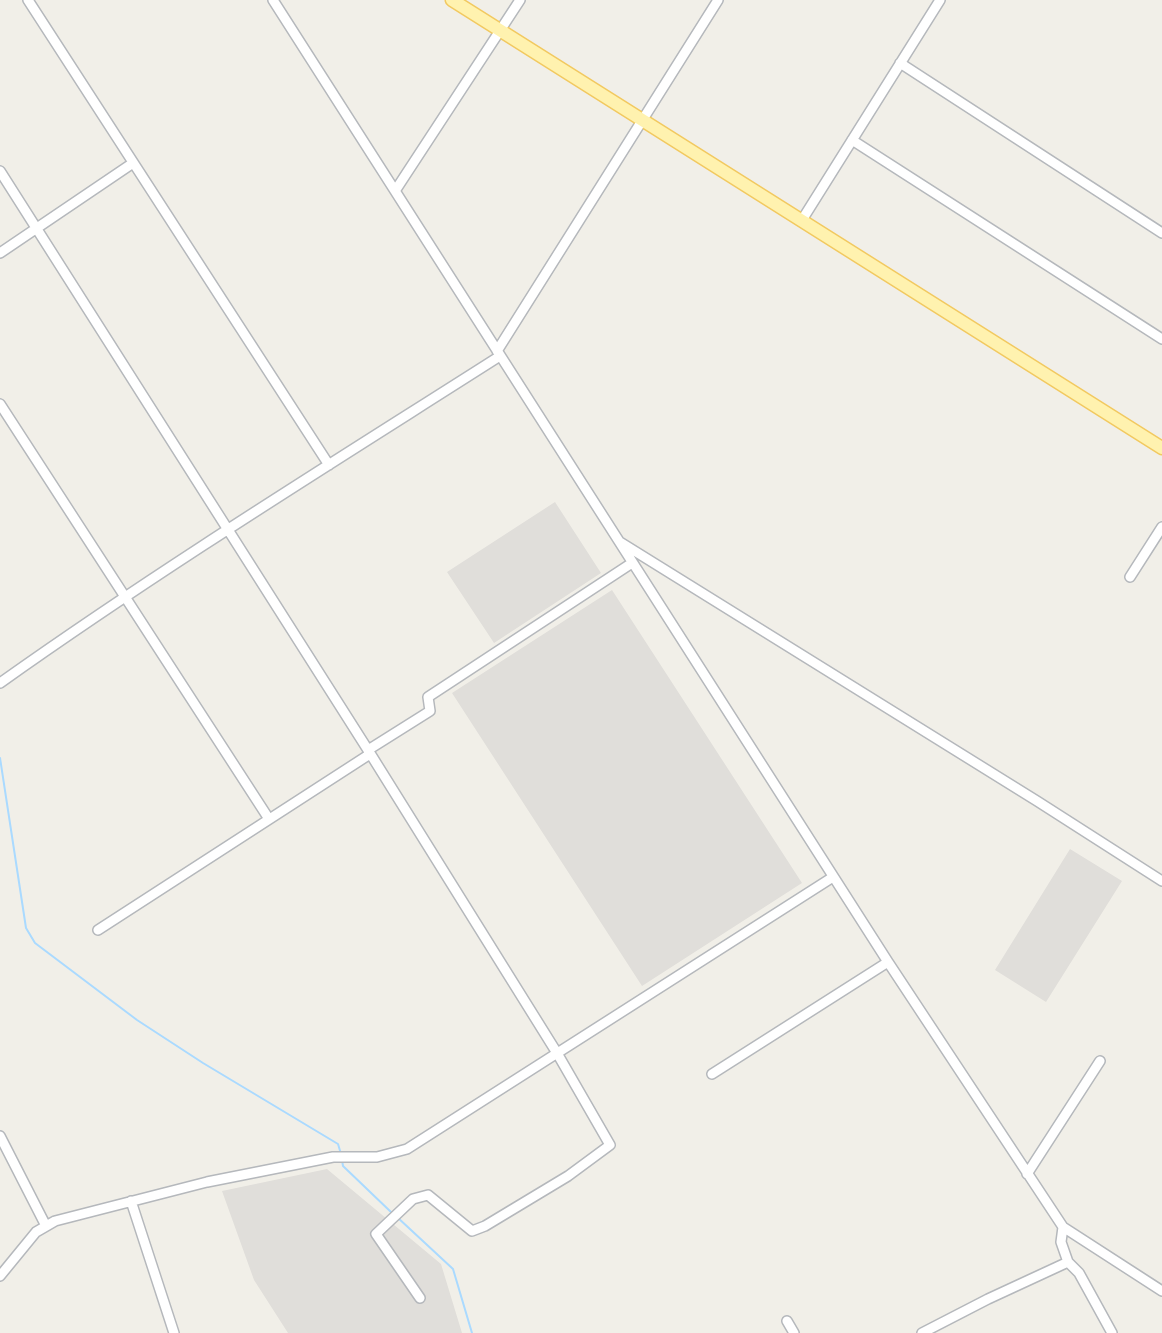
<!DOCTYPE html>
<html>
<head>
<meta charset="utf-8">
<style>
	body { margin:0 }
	canvas { display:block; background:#f1efe8 }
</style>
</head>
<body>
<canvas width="1162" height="1333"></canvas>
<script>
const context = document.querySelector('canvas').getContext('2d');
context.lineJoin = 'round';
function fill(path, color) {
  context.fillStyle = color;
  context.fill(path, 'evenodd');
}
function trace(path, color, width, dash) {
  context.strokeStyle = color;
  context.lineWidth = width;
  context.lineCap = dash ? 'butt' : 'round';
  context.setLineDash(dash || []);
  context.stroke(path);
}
fill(new Path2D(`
	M555,502L601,573L494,643L447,572Z
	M612,590L802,883L642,986L452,693Z
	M1070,849L1122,881L1046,1002L995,970Z
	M327,1169L441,1264L462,1333H288L254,1280L222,1191Z`), '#e0deda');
trace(new Path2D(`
	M0,758L26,928L35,943L137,1020L203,1063L338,1144L341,1154
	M342,1160L343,1166L392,1213
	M397,1217L453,1269L472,1333`), '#aadaff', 2);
const minor = new Path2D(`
	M28,0L329,465
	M273,0L888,962L1063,1227L1162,1291
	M900,63L1162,233
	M852,140L1162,339
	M0,171L368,750L557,1053L610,1145L568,1176L485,1226L472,1231L428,1195L413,1199L376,1234L420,1298
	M395,191L520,0
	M802,220L940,0
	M0,253L133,163
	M497,351L718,0
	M0,404L269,819
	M620,542L1037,801L1162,881
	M1130,577L1162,527
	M0,683C162,568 332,463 500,356
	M368,750L430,711L428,697L632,563
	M98,930L370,754
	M712,1074L888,962
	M0,1136L46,1226
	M1027,1174L1100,1061
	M131,1201L174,1333
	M1063,1227L1061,1242L1068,1262L1079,1273L1112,1333
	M0,1276L36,1232L55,1221L207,1182L333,1157H377L407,1149L833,877
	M787,1321L794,1333
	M922,1333L988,1299L1068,1262`);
const major = new Path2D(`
	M452,0L1162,448`);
trace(minor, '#b5b8bc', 12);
trace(major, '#f2c960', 15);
trace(minor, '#fff', 9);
trace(major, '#fff2af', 12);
</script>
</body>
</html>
